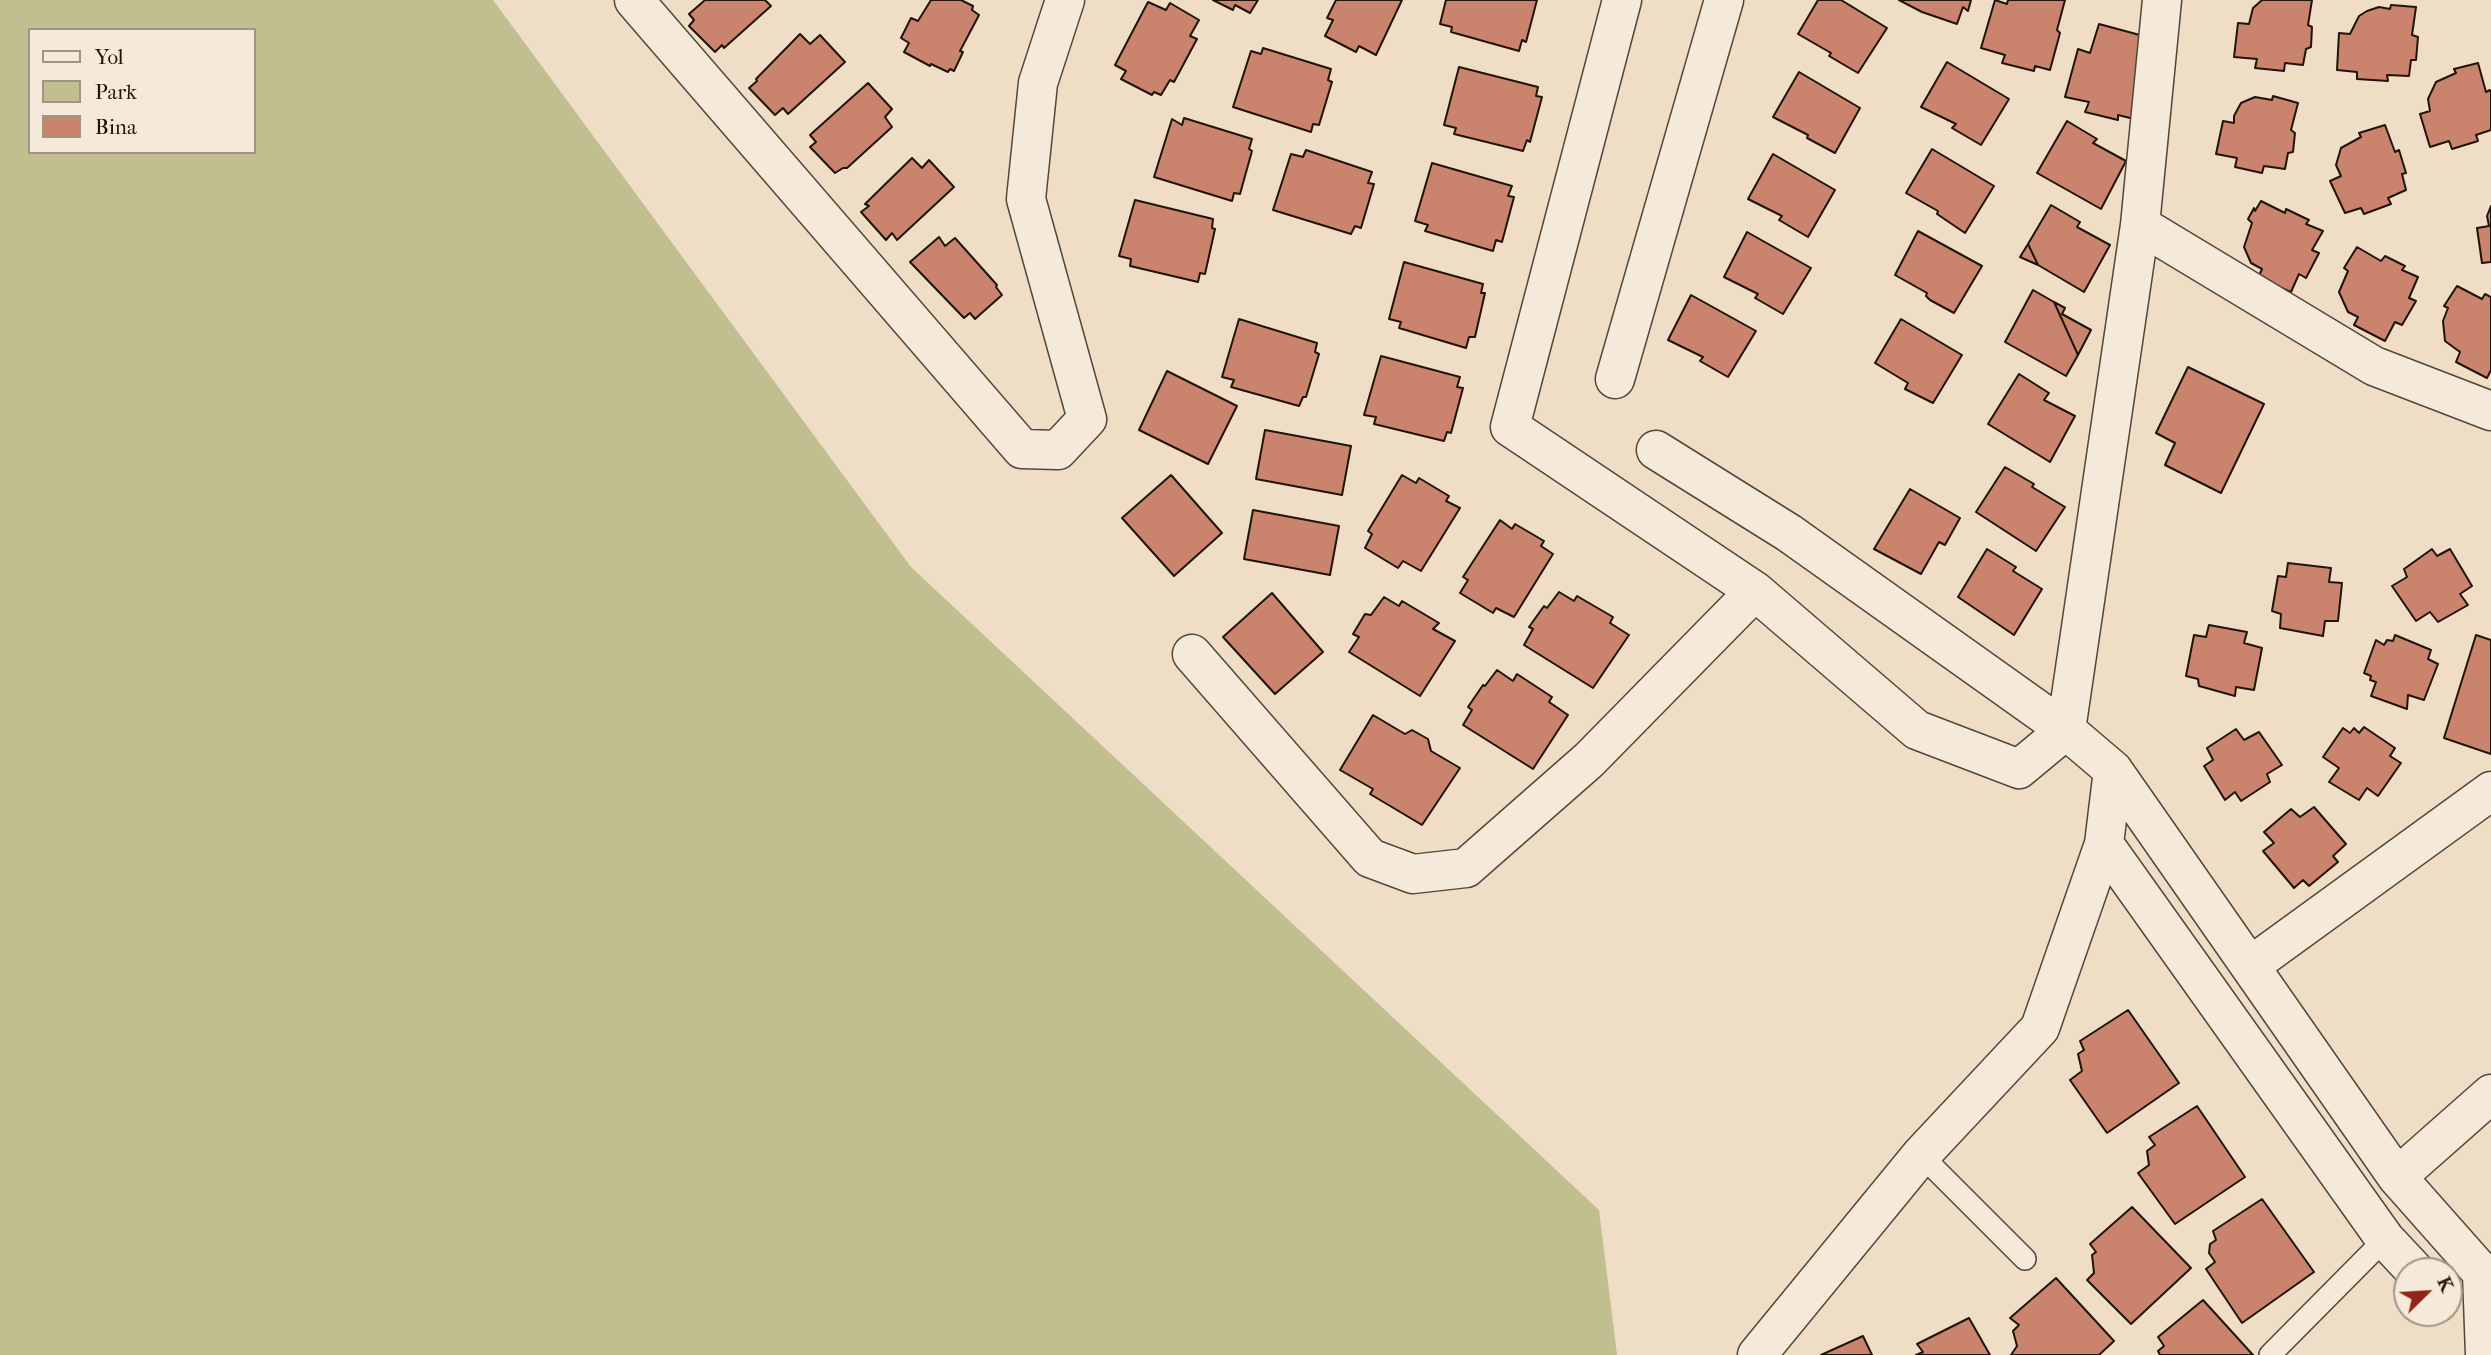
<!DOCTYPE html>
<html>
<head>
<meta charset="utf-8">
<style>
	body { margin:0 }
	#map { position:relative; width:2491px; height:1355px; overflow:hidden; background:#efdec5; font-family:"IM FELL French Canon",serif }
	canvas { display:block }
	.legend { position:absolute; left:28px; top:28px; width:228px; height:126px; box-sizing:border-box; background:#f5ead9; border:2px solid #9f9487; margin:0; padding:9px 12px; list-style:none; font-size:21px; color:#1f130b }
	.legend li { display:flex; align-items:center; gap:14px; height:35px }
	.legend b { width:35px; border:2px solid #9f9487 }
	.north { position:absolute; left:2393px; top:1257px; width:70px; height:70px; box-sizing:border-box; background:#f5ead9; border:2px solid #9f9487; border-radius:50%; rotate:66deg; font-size:19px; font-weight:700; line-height:28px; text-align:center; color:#1f130b }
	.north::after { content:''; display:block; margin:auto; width:24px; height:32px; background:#8f2418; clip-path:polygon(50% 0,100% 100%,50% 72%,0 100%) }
</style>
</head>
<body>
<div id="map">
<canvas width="2491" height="1355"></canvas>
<ul class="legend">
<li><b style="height:9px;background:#f5ead9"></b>Yol</li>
<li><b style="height:19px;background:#c1bf8f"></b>Park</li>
<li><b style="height:19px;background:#ca846e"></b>Bina</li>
</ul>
<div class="north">K</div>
</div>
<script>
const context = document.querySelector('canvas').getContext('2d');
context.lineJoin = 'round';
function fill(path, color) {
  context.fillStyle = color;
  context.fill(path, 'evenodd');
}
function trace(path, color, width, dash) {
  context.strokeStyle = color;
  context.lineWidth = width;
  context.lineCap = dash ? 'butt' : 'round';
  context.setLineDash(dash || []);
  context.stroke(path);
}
fill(new Path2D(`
	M0,0H493L911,567L1599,1210L1617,1355H0ZM30,30H254V152H30Z`), '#c1bf8f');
const building = new Path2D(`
	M705,0H765L771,6L724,48L722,45L715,52L689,26L694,20L689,14Z
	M931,0H961L973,6L972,10L979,15L960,51L963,52L954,71L950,69L948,72L931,64L930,66L904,52L909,43L901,38L911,18L918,21Z
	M1213,0H1258L1250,13L1235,5L1233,10Z
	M1336,0H1402L1376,55L1359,46L1356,52L1325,36L1333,20L1327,18Z
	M1446,0H1537L1526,42L1522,40L1519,51L1451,32L1452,27L1440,24Z
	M1818,0H1841L1887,28L1858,73L1829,56L1831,53L1798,34Z
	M1899,0H1971L1968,11L1963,7L1957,24L1922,12Z
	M1995,0L2007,4L2008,0H2065L2057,30L2060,33L2050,70L2035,66L2034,71L2002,63L2005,55L1981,48Z
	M2262,0H2312L2308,25L2312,27L2311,47L2306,49L2303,65L2285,63L2284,71L2255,68L2257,59L2234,57L2238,23L2249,24L2253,8Z
	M1148,2L1166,10L1170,3L1199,20L1190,36L1197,39L1174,82L1170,80L1161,95L1154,92L1152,95L1121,79L1126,71L1115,65Z
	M2391,5L2416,7L2412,35L2418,37L2416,60H2411L2409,76L2387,75L2388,81L2357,79V72L2337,70L2339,33L2350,34L2359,16L2367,11L2379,7L2390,9Z
	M2099,24L2151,38L2134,119L2118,115V120L2085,112L2089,102L2065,97L2078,49L2090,53Z
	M800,34L810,44L820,35L845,62L788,114L783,108L775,115L749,88L757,81L756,79Z
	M1263,48L1331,69L1328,80L1332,82L1319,125L1313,124L1311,132L1233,107L1251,51L1261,54Z
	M1947,62L2009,99L1981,145L1952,128L1956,124L1921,107Z
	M2478,63L2486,92L2490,90L2491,92V130L2476,135L2478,141L2452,149L2449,141L2430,147L2420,114L2430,111L2428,99L2436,82L2456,73L2454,69Z
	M1459,67L1538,87L1536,96L1542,97L1530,142L1527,140L1523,151L1454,134L1456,128L1444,125Z
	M1799,72L1860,108L1835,153L1807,138L1808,135L1773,117Z
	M868,83L892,109L885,117L892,127L847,168H843L835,173L810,147L816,142L810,135Z
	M2273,96L2298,103L2291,130L2295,133L2293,152L2288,153L2285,169L2264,166L2262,173L2235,167L2237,158L2216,154L2223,121L2234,123V116L2241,103L2255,97L2272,100Z
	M1184,118L1252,139L1249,149L1252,151L1240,194L1234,193L1232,201L1154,177L1172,119L1182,125Z
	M2067,121L2097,139L2093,143L2126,161L2101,209L2037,173Z
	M2385,125L2395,152L2399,150L2406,173L2402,174L2406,190L2388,198L2391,204L2364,214L2361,208L2345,213L2330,181L2341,176L2336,165L2341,148L2361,137L2359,133Z
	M1932,149L1994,186L1965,233L1937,214L1938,211L1906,193Z
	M1306,150L1372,172L1368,183L1374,184L1361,228L1355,226L1351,234L1273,210L1291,154L1303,157Z
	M1773,154L1835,190L1808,237L1779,220L1782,216L1748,199Z
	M912,158L922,168L929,160L954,187L897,240L892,233L886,240L861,212L869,206L865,204Z
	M1432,163L1512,186L1508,196L1514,197L1502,242L1496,240L1493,251L1425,231L1428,225L1415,221Z
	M1135,200L1213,219L1212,228L1215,229L1205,274L1200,273L1198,282L1130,266L1131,259L1119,256Z
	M2261,201L2285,213L2286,209L2309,220L2306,224L2323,231L2312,250L2319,253L2306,278L2299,274L2291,292L2258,278L2262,269L2251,263L2244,247L2252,223L2248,219L2254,208L2255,211Z
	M2051,205L2080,222L2077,227L2110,245L2084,292L2038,265L2028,244Z
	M2491,206V262L2482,263L2477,228L2489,226L2487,216Z
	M1918,231L1982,266L1954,313L1930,300L1926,296L1927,293L1895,275Z
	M1747,232L1811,268L1783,314L1755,298L1758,294L1724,277Z
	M939,237L945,246L955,238L997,285L996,287L1002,295L975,319L970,313L964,318L910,262Z
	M2028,244L2038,265L2020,257Z
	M2357,247L2381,261L2385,256L2405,266L2402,270L2418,277L2409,298L2416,301L2402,325L2395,322L2385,341L2354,325L2358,317L2348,312L2339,292L2348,271L2344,268Z
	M1404,262L1483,284L1481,293H1485L1475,337H1469L1466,348L1399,328L1401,322L1389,319Z
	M2457,286L2482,299L2485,294L2491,297V370L2487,378L2456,362L2460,352L2445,341L2443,321L2448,308L2444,306Z
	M2033,290L2054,302L2078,355L2066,376L2005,342Z
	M1691,295L1756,331L1728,377L1700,361L1703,357L1668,340Z
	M2054,302L2065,308L2062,314L2091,330L2078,355Z
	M1239,319L1317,343L1315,352L1319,354L1306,397H1303L1299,406L1231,387L1234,380L1222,377Z
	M1901,319L1962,355L1933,403L1905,389L1908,383L1875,363Z
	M1381,356L1460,377L1457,387L1463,388L1451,433L1447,432L1444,441L1374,424L1376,417L1364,415Z
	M2188,367L2264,404L2221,493L2165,465L2175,443L2156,433Z
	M1167,371L1237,406L1208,464L1139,430Z
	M2019,374L2049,393L2044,400L2075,416L2050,462L1988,424Z
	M1265,430L1351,446L1342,495L1256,479Z
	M2005,467L2034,484L2032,487L2065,507L2036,551L1976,512Z
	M1171,475L1222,533L1174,576L1122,518Z
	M1402,475L1416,483L1419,478L1449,496L1446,501L1460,508L1421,571L1403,561L1398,568L1365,548L1372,534L1368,531Z
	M1910,489L1960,518L1945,545L1939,542L1921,574L1874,549Z
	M1253,510L1339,526L1330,575L1244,559Z
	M1500,520L1512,529L1515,524L1544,541L1541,546L1553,554L1514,617L1496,608L1493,613L1460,593L1468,580L1463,577Z
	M1987,549L2016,567L2013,571L2042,589L2014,635L1958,597Z
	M2432,549L2437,556L2450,549L2472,586L2460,594L2468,605L2438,622L2430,612L2416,621L2392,586L2407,577L2404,569Z
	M2288,563L2331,568L2329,582L2342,583L2338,621H2325L2323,636L2280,628L2281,614L2272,611L2278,576L2286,577Z
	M1559,592L1574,601L1577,596L1613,617L1610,623L1629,635L1593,688L1524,645L1533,629L1529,627L1544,606L1547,608Z
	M1272,593L1323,652L1275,694L1223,637Z
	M1384,597L1399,606L1402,601L1439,623L1433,629L1455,641L1420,696L1349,652L1359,637L1353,634L1365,614L1371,615Z
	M2209,625L2247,632L2244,643L2262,648L2254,690L2236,687L2235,696L2199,686L2198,679L2186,676L2194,635L2206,637Z
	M2395,635L2431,650L2428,659L2438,664L2424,700L2408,695L2407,709L2371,696L2376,682L2370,680L2371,676L2364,673L2376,640L2384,645L2387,640L2393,641Z
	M2476,635L2491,640V754L2444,738Z
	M1497,670L1513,681L1517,674L1552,697L1549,702L1568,715L1533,769L1463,725L1472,710L1468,707L1483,685L1485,686Z
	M1373,715L1405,734L1412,730L1428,739L1431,751L1460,768L1422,825L1370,794L1373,789L1340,770Z
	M2364,727L2395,748L2390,756L2401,763L2378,796L2367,788L2359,800L2329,782L2339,768L2323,757L2343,728L2350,733L2354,728L2359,733Z
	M2236,729L2244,740L2259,732L2282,765L2267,774L2270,782L2241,801L2235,792L2225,800L2204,766L2213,760L2207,748Z
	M2314,807L2346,844L2333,856L2338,862L2309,886L2303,880L2294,888L2263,851L2274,843L2264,832L2291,809L2300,817Z
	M2128,1010L2179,1083L2107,1133L2070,1080L2082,1071L2078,1054L2084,1050L2080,1041Z
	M2197,1106L2245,1177L2175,1224L2138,1173L2149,1165L2147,1151L2155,1145L2149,1137Z
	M2262,1199L2314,1272L2242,1323L2206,1269L2215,1262L2209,1253L2210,1244L2216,1240L2213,1231Z
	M2132,1207L2191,1268L2131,1324L2087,1280L2094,1273L2092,1255L2096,1252L2090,1244Z
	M2056,1278L2114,1341L2099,1355H2011L2017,1346L2013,1331L2019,1325L2010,1318Z
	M2203,1300L2253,1355H2160L2158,1351L2164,1346L2158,1337Z
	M1969,1318L1990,1355H1916L1923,1352L1917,1344Z
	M1863,1336L1872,1355H1821Z`);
fill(building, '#ca846e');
trace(building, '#1f130b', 2);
const service = new Path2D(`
	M1921,1155L2025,1259
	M2270,1355L2385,1239`);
const minor = new Path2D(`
	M634,0L1022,449L1058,450L1087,419L1026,199L1038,83L1065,0
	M1622,0L1510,427L1755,591L1917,730L2019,769L2066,730L2140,225L2162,0
	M2140,225L2374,366L2491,411
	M1615,379L1724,0
	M1656,450L1789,533L2066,730L2113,770L2397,1177L2482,1273L2491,1278
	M1192,654L1370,858L1413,874L1466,868L1589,760L1755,591
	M2104,844L2385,1239L2415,1271
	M2250,966L2491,791
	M2397,1177L2491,1094
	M2482,1273L2485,1355
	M1757,1355L1921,1155L2040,1028L2104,844L2113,770`);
trace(service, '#53463a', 24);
trace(minor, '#53463a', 41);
trace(service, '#f5ead9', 21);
trace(minor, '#f5ead9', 38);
</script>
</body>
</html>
